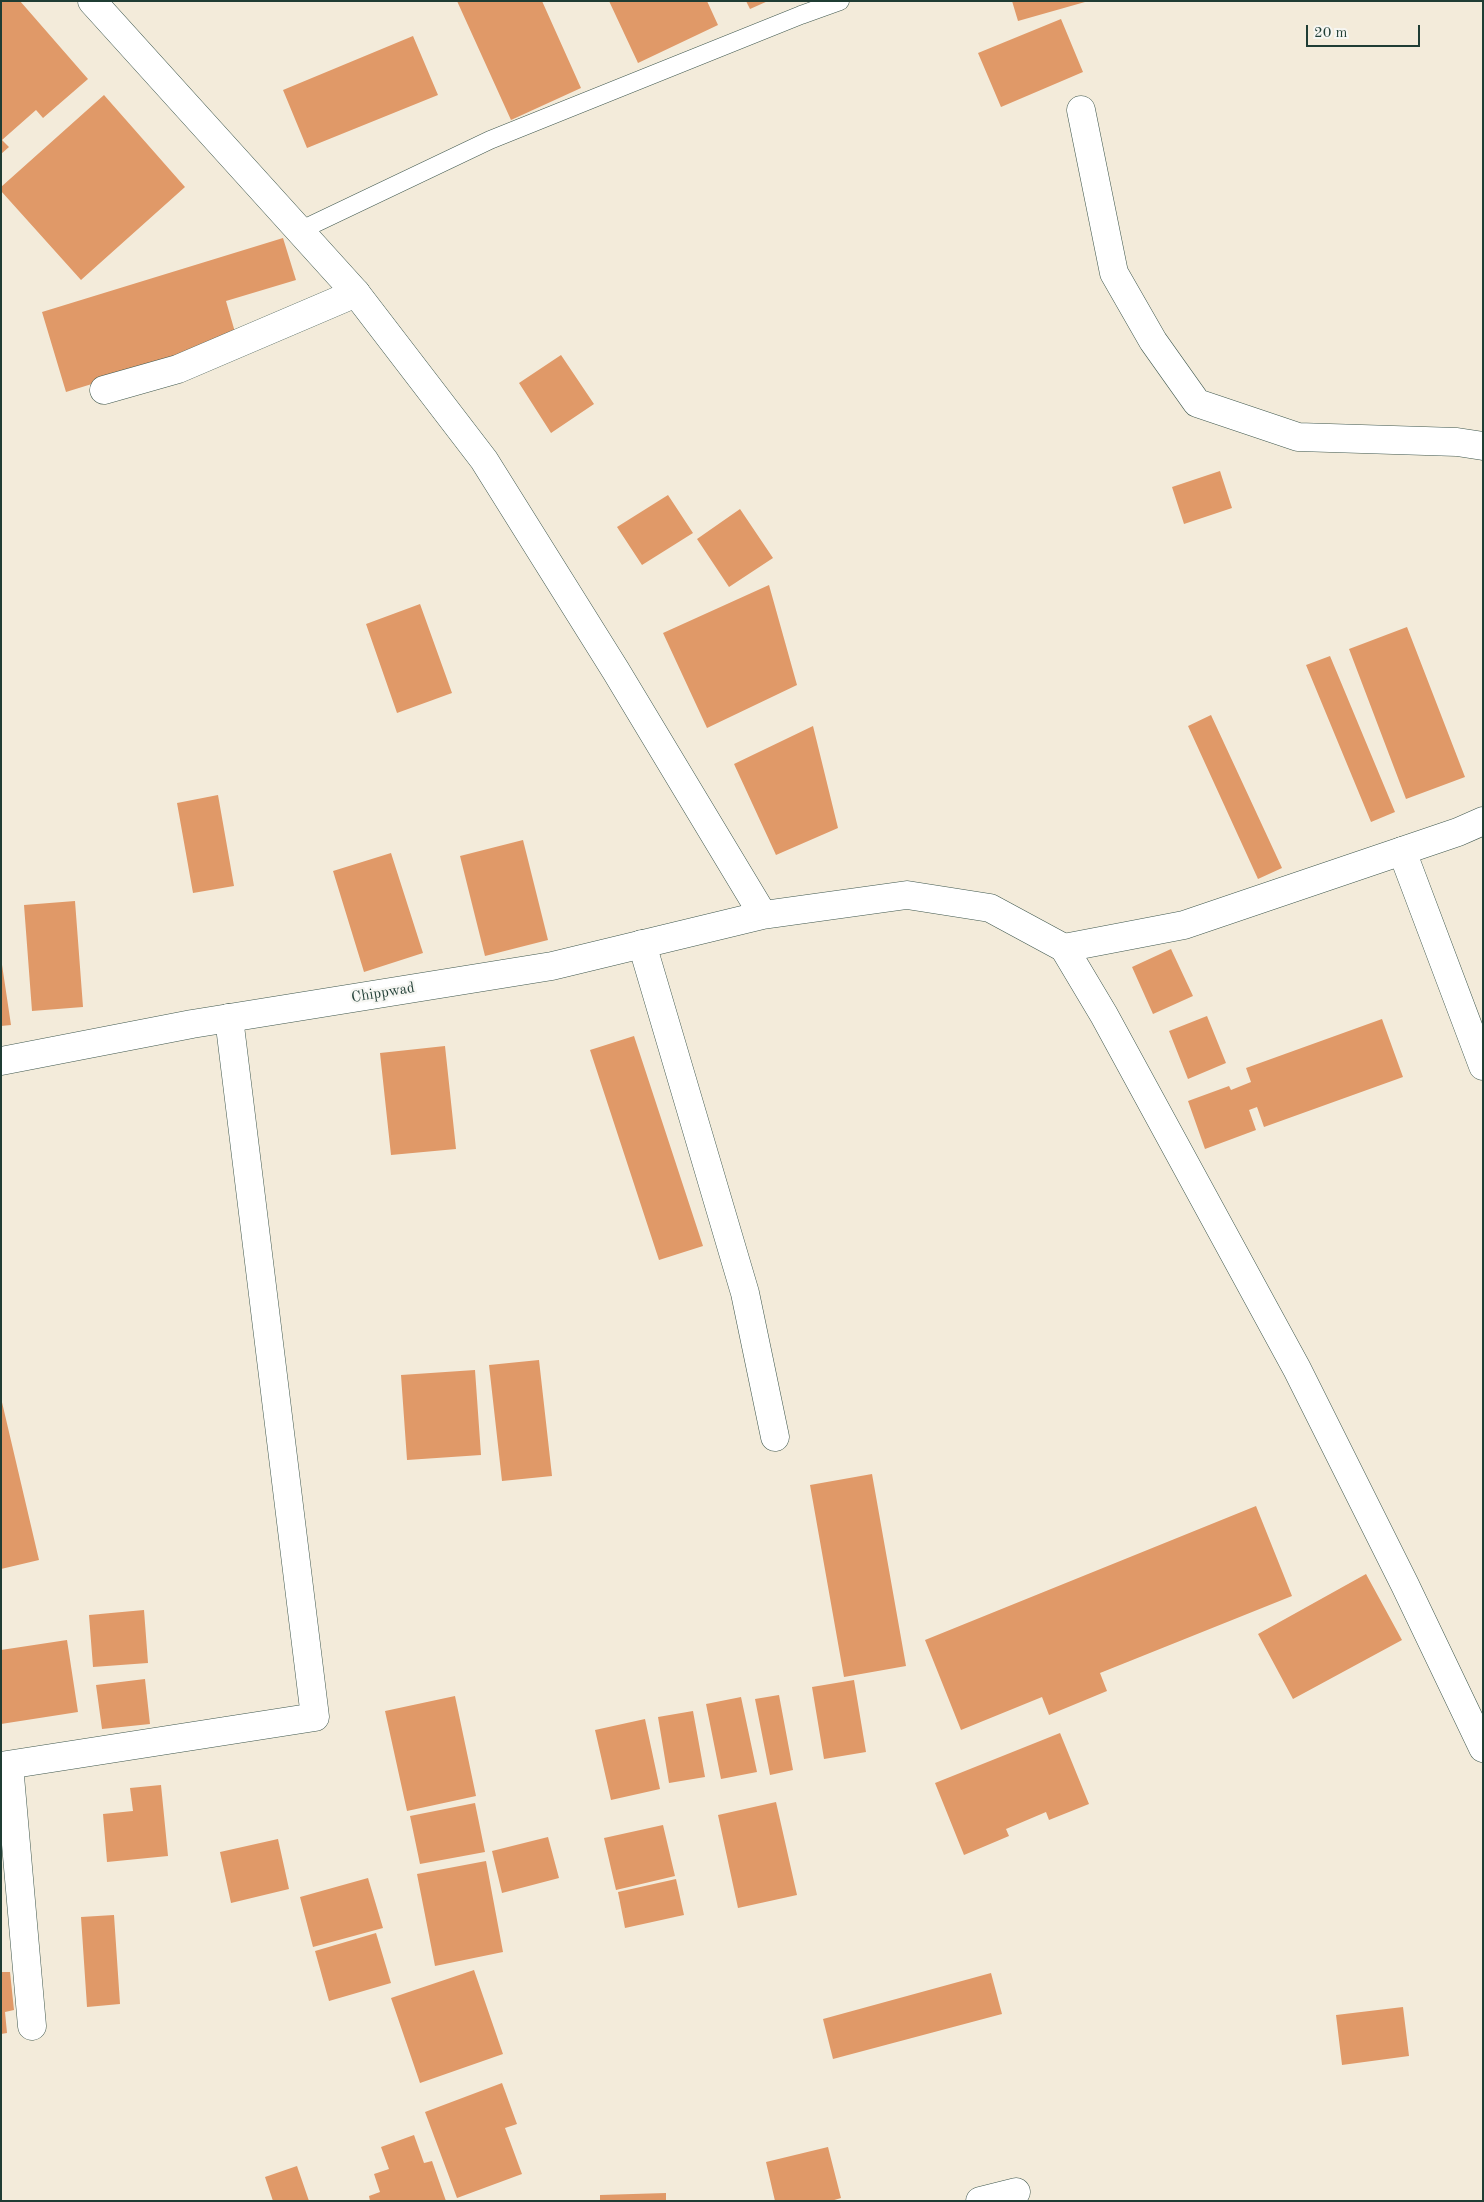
<!DOCTYPE html>
<html>
<head>
<meta charset="utf-8">
<style>
	body { margin:0 }
	#map { position:relative; width:1484px; height:2202px; overflow:hidden; background:#f3ebda; font-family:"Old Standard TT",serif }
	canvas { display:block }
	.frame { position:absolute; inset:0; border:2px solid #1f3d34; pointer-events:none }
	.scale { position:absolute; left:1306px; top:25px; width:114px; height:22px; box-sizing:border-box; border:2px solid #1f3d34; border-top:0; padding-left:6px; font-size:15px; line-height:18px; white-space:nowrap; color:#1f3d34; -webkit-text-stroke:4px #f6f6f2; paint-order:stroke }
</style>
</head>
<body>
<div id="map">
<canvas width="1484" height="2202"></canvas>
<div class="frame"></div>
<div class="scale">20 m</div>
</div>
<script>
const context = document.querySelector('canvas').getContext('2d');
context.lineJoin = 'round';
function fill(path, color) {
  context.fillStyle = color;
  context.fill(path, 'evenodd');
}
function trace(path, color, width, dash) {
  context.strokeStyle = color;
  context.lineWidth = width;
  context.lineCap = dash ? 'butt' : 'round';
  context.setLineDash(dash || []);
  context.stroke(path);
}
function label(font, color, halo, rows, align = 'center') {
  context.font = font + ' "Old Standard TT",serif';
  context.lineWidth = 4.5;
  context.setLineDash([]);
  context.textBaseline = 'middle';
  context.strokeStyle = halo;
  context.fillStyle = color;
  for (const [text, x, y, turn = 0] of rows) {
    context.save();
    context.translate(x, y);
    context.rotate((+turn || 0) * Math.PI / 180);
    context.textAlign = isNaN(turn) ? turn : align;
    if (halo) context.strokeText(text, 0, 0);
    context.fillText(text, 0, 0);
    context.restore();
  }
}
fill(new Path2D(`
	M1,1H20L88,79L43,118L36,110L2,140L9,147L1,154Z
	M457,1H542L581,88L511,120Z
	M609,1H707L718,25L638,63Z
	M746,1H768L750,9Z
	M1012,1H1085V2L1018,21Z
	M1061,19L1083,72L1001,107L978,53Z
	M413,36L438,95L307,148L283,90Z
	M104,95L185,187L81,280L1,191V187Z
	M283,238L296,280L226,301L237,339L66,392L42,312Z
	M561,355L594,404L551,433L519,383Z
	M1220,471L1232,508L1184,524L1172,487Z
	M668,495L693,533L642,565L617,527Z
	M740,509L773,558L729,587L697,539Z
	M769,585L797,685L707,728L663,633Z
	M420,604L452,693L397,713L366,624Z
	M1407,627L1465,777L1406,799L1349,649Z
	M1330,656L1395,812L1371,822L1306,665Z
	M1211,715L1282,868L1258,879L1188,726Z
	M813,726L838,828L776,855L734,764Z
	M218,795L234,886L193,893L177,803Z
	M523,840L548,940L485,956L460,856Z
	M391,853L423,953L364,972L333,871Z
	M75,901L83,1007L32,1011L24,905Z
	M1171,949L1193,996L1153,1014L1132,967Z
	M1,958L11,1025L1,1026Z
	M1207,1016L1226,1063L1188,1079L1169,1031Z
	M1382,1019L1403,1077L1264,1127L1257,1107L1249,1110L1256,1130L1205,1149L1188,1101L1229,1086L1231,1090L1251,1082L1246,1068Z
	M634,1036L703,1246L659,1260L590,1050Z
	M445,1046L456,1149L391,1155L380,1053Z
	M539,1360L552,1476L502,1481L489,1365Z
	M475,1370L481,1455L407,1460L401,1375Z
	M1,1398L39,1560L1,1569Z
	M872,1474L906,1666L844,1677L810,1485Z
	M1256,1506L1292,1596L1100,1673L1107,1691L1049,1715L1042,1697L961,1730L925,1640Z
	M1366,1574L1402,1640L1293,1699L1258,1634Z
	M144,1610L148,1663L93,1667L89,1615Z
	M67,1640L78,1712L1,1724V1650Z
	M145,1679L150,1724L102,1729L96,1685Z
	M854,1680L866,1752L824,1759L812,1687Z
	M779,1695L793,1770L770,1775L755,1699Z
	M455,1696L476,1796L407,1811L385,1711Z
	M741,1697L757,1772L721,1779L706,1704Z
	M693,1711L705,1777L669,1783L658,1717Z
	M645,1719L660,1789L611,1800L595,1730Z
	M1060,1733L1089,1804L1049,1820L1046,1812L1006,1829L1009,1836L964,1855L935,1783Z
	M161,1785L168,1856L107,1862L103,1814L133,1811L130,1788Z
	M776,1802L797,1895L738,1908L718,1815Z
	M475,1803L485,1852L420,1864L410,1816Z
	M663,1825L675,1876L616,1890L604,1838Z
	M548,1837L559,1878L502,1893L492,1851Z
	M278,1839L289,1889L231,1903L220,1852Z
	M486,1861L503,1952L435,1966L417,1874Z
	M368,1878L383,1928L313,1947L300,1897Z
	M676,1879L684,1915L625,1928L618,1892Z
	M114,1915L120,2004L87,2007L81,1917Z
	M376,1933L391,1983L329,2001L315,1951Z
	M474,1970L503,2054L420,2083L391,1998Z
	M1,1972H10L14,2010L5,2012L7,2033L1,2034Z
	M991,1973L1002,2014L833,2059L823,2019Z
	M1403,2007L1409,2056L1342,2065L1336,2015Z
	M502,2083L517,2124L505,2128L522,2174L457,2198L425,2112Z
	M414,2135L424,2163L432,2161L446,2201H370L369,2196L380,2192L374,2174L389,2169L381,2147Z
	M828,2147L841,2198L831,2201H775L766,2162Z
	M297,2166L309,2201H273L265,2177Z
	M666,2193V2201H600V2195Z`), '#e09968');
const lane = new Path2D(`
	M299,231L490,140L801,15L840,1`);
const street = new Path2D(`
	M1081,110L1114,273L1153,341L1197,403L1298,437L1457,442L1483,446
	M104,390L178,369L356,293
	M1402,851L1483,1066
	M642,944L745,1293L775,1437
	M9,1765L32,2026
	M1,1766L315,1717L229,1018
	M980,2201L1016,2192`);
const secondary = new Path2D(`
	M1064,948L1184,925L1458,832L1483,821`);
const primary = new Path2D(`
	M92,1L356,293L484,460L616,671L763,915
	M1,1061L192,1024L552,966L763,915L907,895L990,908L1064,948L1104,1015L1297,1369L1405,1585L1483,1748`);
trace(lane, '#3f574d', 19);
trace(street, '#3f574d', 29);
trace(secondary, '#3f574d', 29);
trace(primary, '#3f574d', 29);
trace(lane, '#fff', 18);
trace(street, '#fff', 28);
trace(secondary, '#fff', 28);
trace(primary, '#fff', 28);
label('15px', '#1f3d34', '#f6f6f2', [
	["Chippwad",383,993,-9]
]);
</script>
</body>
</html>
